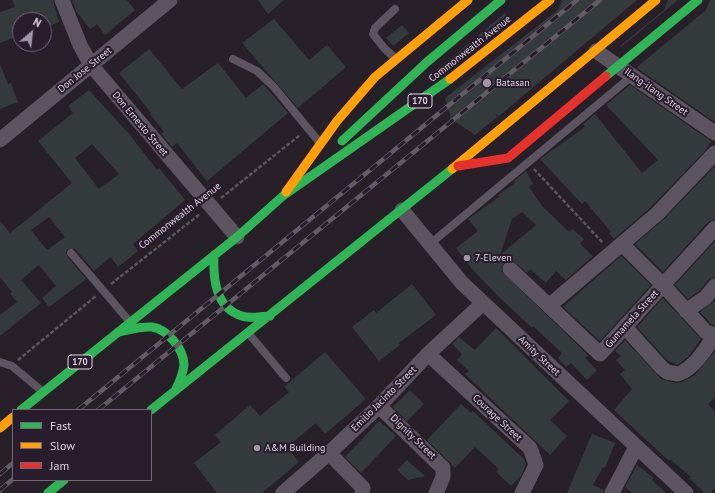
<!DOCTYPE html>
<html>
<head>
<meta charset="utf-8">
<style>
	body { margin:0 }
	#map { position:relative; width:715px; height:493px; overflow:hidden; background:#272029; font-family:"PT Sans",sans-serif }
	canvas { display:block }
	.legend { position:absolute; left:12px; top:409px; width:140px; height:72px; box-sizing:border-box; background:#281c2d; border:1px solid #716776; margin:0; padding:5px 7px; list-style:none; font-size:12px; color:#dfd7e3 }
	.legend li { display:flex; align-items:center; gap:8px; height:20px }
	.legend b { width:20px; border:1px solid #716776 }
	.north { position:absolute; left:12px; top:12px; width:40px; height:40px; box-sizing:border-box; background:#281c2d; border:1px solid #716776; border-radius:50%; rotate:28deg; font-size:11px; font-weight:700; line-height:16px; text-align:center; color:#dfd7e3 }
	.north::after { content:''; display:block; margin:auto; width:14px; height:18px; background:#9f97a2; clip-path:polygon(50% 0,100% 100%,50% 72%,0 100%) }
</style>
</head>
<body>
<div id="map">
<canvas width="715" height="493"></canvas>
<ul class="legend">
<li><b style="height:5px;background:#30b455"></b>Fast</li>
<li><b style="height:5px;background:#ff9f0a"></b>Slow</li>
<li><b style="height:5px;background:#e5322d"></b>Jam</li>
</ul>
<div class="north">N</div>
</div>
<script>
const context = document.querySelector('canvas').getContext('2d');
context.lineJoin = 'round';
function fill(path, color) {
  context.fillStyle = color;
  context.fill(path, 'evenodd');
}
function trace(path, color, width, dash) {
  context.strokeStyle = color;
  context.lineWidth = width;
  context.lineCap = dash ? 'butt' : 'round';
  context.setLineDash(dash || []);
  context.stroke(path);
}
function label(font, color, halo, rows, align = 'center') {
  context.font = font + ' "PT Sans",sans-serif';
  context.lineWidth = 4;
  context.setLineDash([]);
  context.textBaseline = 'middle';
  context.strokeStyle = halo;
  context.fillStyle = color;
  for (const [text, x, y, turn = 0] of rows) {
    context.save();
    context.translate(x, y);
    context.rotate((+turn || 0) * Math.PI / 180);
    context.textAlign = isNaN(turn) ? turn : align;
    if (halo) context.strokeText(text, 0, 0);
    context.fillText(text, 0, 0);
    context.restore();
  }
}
fill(new Path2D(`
	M12,0H53L59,22L44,28V20H20V35L0,43V12L15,7Z
	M72,0H127L135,10L105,35L97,24L90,29L76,11Z
	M258,0H284L268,14Z
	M562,0H637L499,116L495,113L497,117L475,135L451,119L445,98L558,10Z
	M668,0H678L621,47L620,46L664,10Z
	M710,0H715V122L638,69L637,67L706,10Z
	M505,13L508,17L431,78L430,77L435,71Z
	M274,19L309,60L327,45L346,67L298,108L242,43Z
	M402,25L409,33L393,46L386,38Z
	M149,49L182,89L218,63L246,98L263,84L288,113L207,181L177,143L172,147L161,134L164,132L150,114L151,113L119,73Z
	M0,64L8,84L11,83L18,102L0,109Z
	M630,85L711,141L705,151L651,207L614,239L609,233L611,232L585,201L582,204L540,159L585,127L583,124L595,114L642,173L658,160L606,105Z
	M89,90L129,134L157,170L159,168L185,200L133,244L138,251L118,267L111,257L94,271L75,249H68L66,252L67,256L86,279L49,307L42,298L56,286L39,265L21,280L41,303L0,336V315L17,302L10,293L12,292L0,277V221L10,233L72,183L38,141L73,113L68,106ZM92,144L119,174L99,189L75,158ZM49,217L65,237L47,250L31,230Z
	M715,166V219L708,222L663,272L635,244L663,220Z
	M526,171L533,184L529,187L542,206L569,232L572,229L584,239L580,244L593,256L566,280L556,271L546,283L530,269L527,273L512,260L504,263L501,271L588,355L585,358L597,370L587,380L571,363L566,367L558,358L562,353L533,326L532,328L499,297L472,269L456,248L478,231L468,219L499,197L498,195L515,183L514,181ZM522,212L536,225L500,255L512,219Z
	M715,241V277L708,280L699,291L688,299L675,285Z
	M621,256L651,285L600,341L563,307Z
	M412,284L436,315L399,343L400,345L379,361L352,327L374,310L376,313Z
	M663,298L701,339L688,357L677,365L667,360L637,327Z
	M715,300V326L711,324L700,312Z
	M496,328L569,401L550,420L567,436L550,455L465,374L469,371L457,360L462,354L452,344L459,337L475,350Z
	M625,340L661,379L676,383L682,382L695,375L715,351V397L708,404L715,412V488L710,493H705L689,478L691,477L670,459L669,461L614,410L632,389L620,374L625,370L616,360L621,356L615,351Z
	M325,352L366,399L325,434L316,423L287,447L299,462L262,493H217L194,463L221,442L215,435L250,405L260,416L289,392L284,387Z
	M410,390L424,404L407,421L393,407Z
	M461,404L471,413L473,411L524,459L526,464L521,476L511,486L496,472L499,469L475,447L455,468L427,440Z
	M379,421L396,436L361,473L345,457Z
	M592,434L615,443L605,468L603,467L593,485L604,490L603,493H567Z
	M407,460L425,476L408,480L397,470Z
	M637,465L654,478L652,480L666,493H632L625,487Z`), '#353b3c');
trace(new Path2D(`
	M534,169L603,243
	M221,198L300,135
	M111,284L200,214
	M18,360L96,296`), '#5c565f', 2.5, [4, 2]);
trace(new Path2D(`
	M395,58L384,48L373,34L375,28L395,9
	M233,59L257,71L273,86L320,143
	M430,244L632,76
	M71,253L130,322
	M249,334L286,378
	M0,362L12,366L42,391`), '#5c545f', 8);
trace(new Path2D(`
	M62,0L80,45L91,65L237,237
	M596,51L715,133
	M0,140L170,0
	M402,210L462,283L686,493
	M622,244L663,285L706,332L715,335
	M510,269L600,354L715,228
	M550,305L657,214L715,153
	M686,311L705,298L715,286
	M625,327L661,367L667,372L678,374C693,369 707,349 714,335
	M428,354L530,448L536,465L522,493
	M379,406L443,468V477L436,493
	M329,453L363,488L362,493
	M283,493L329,453L379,406L428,354L483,303
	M612,493L636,447`), '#5c545f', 15);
trace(new Path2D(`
	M606,76L698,0
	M342,141L427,62L501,0
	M214,255C213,278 215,308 242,316C250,319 261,316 270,316
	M118,332C129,330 140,326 152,327C167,329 184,349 184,365C183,374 179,383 175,391
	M21,410L237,237L284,195L450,79
	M151,410L452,169
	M48,493L64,480`), '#30b455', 9);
trace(new Path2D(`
	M450,79L550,0
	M452,169L656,0
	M286,192L337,121L375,77L468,0
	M0,428L13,417`), '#ff9f0a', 9);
trace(new Path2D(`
	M458,166L508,158L606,76`), '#e5322d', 9);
const rail = new Path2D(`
	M78,410L577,0
	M98,410L600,0
	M0,474L13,463
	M0,490L13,479`);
trace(rail, '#625c64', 4.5);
trace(rail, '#281c2d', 3, [9]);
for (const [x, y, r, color] of [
	[487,83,5,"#9f97a2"],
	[467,258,4,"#9f97a2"],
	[257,448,4,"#9f97a2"]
]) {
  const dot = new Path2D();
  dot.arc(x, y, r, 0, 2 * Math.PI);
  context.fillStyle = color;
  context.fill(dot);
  trace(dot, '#281c2d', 1.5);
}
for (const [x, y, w] of [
	[420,101,24],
	[80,362,24]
]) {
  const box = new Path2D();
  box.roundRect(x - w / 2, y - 7, w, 14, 3);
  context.fillStyle = '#281c2d';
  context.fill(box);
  trace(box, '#dfd7e3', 1);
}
label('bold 9px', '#dfd7e3', null, [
	["170",420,101],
	["170",80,362]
]);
label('10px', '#dfd7e3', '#281c2d', [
	["Commonwealth Avenue",470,49,-38],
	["Don Jose Street",85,70,-39],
	["Ilang-ilang Street",656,92,35],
	["Don Ernesto Street",140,124,50],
	["Commonwealth Avenue",180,216,-38],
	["Gumamela Street",632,319,-48],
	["Amity Street",539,356,43],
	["Emilio Jacinto Street",384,399,-45],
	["Courage Street",497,418,43],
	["Dignity Street",413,437,44]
]);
label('10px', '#dfd7e3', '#281c2d', [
	["Batasan",496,83],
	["7-Eleven",475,258],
	["A&M Building",265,448]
], 'left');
</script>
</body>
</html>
